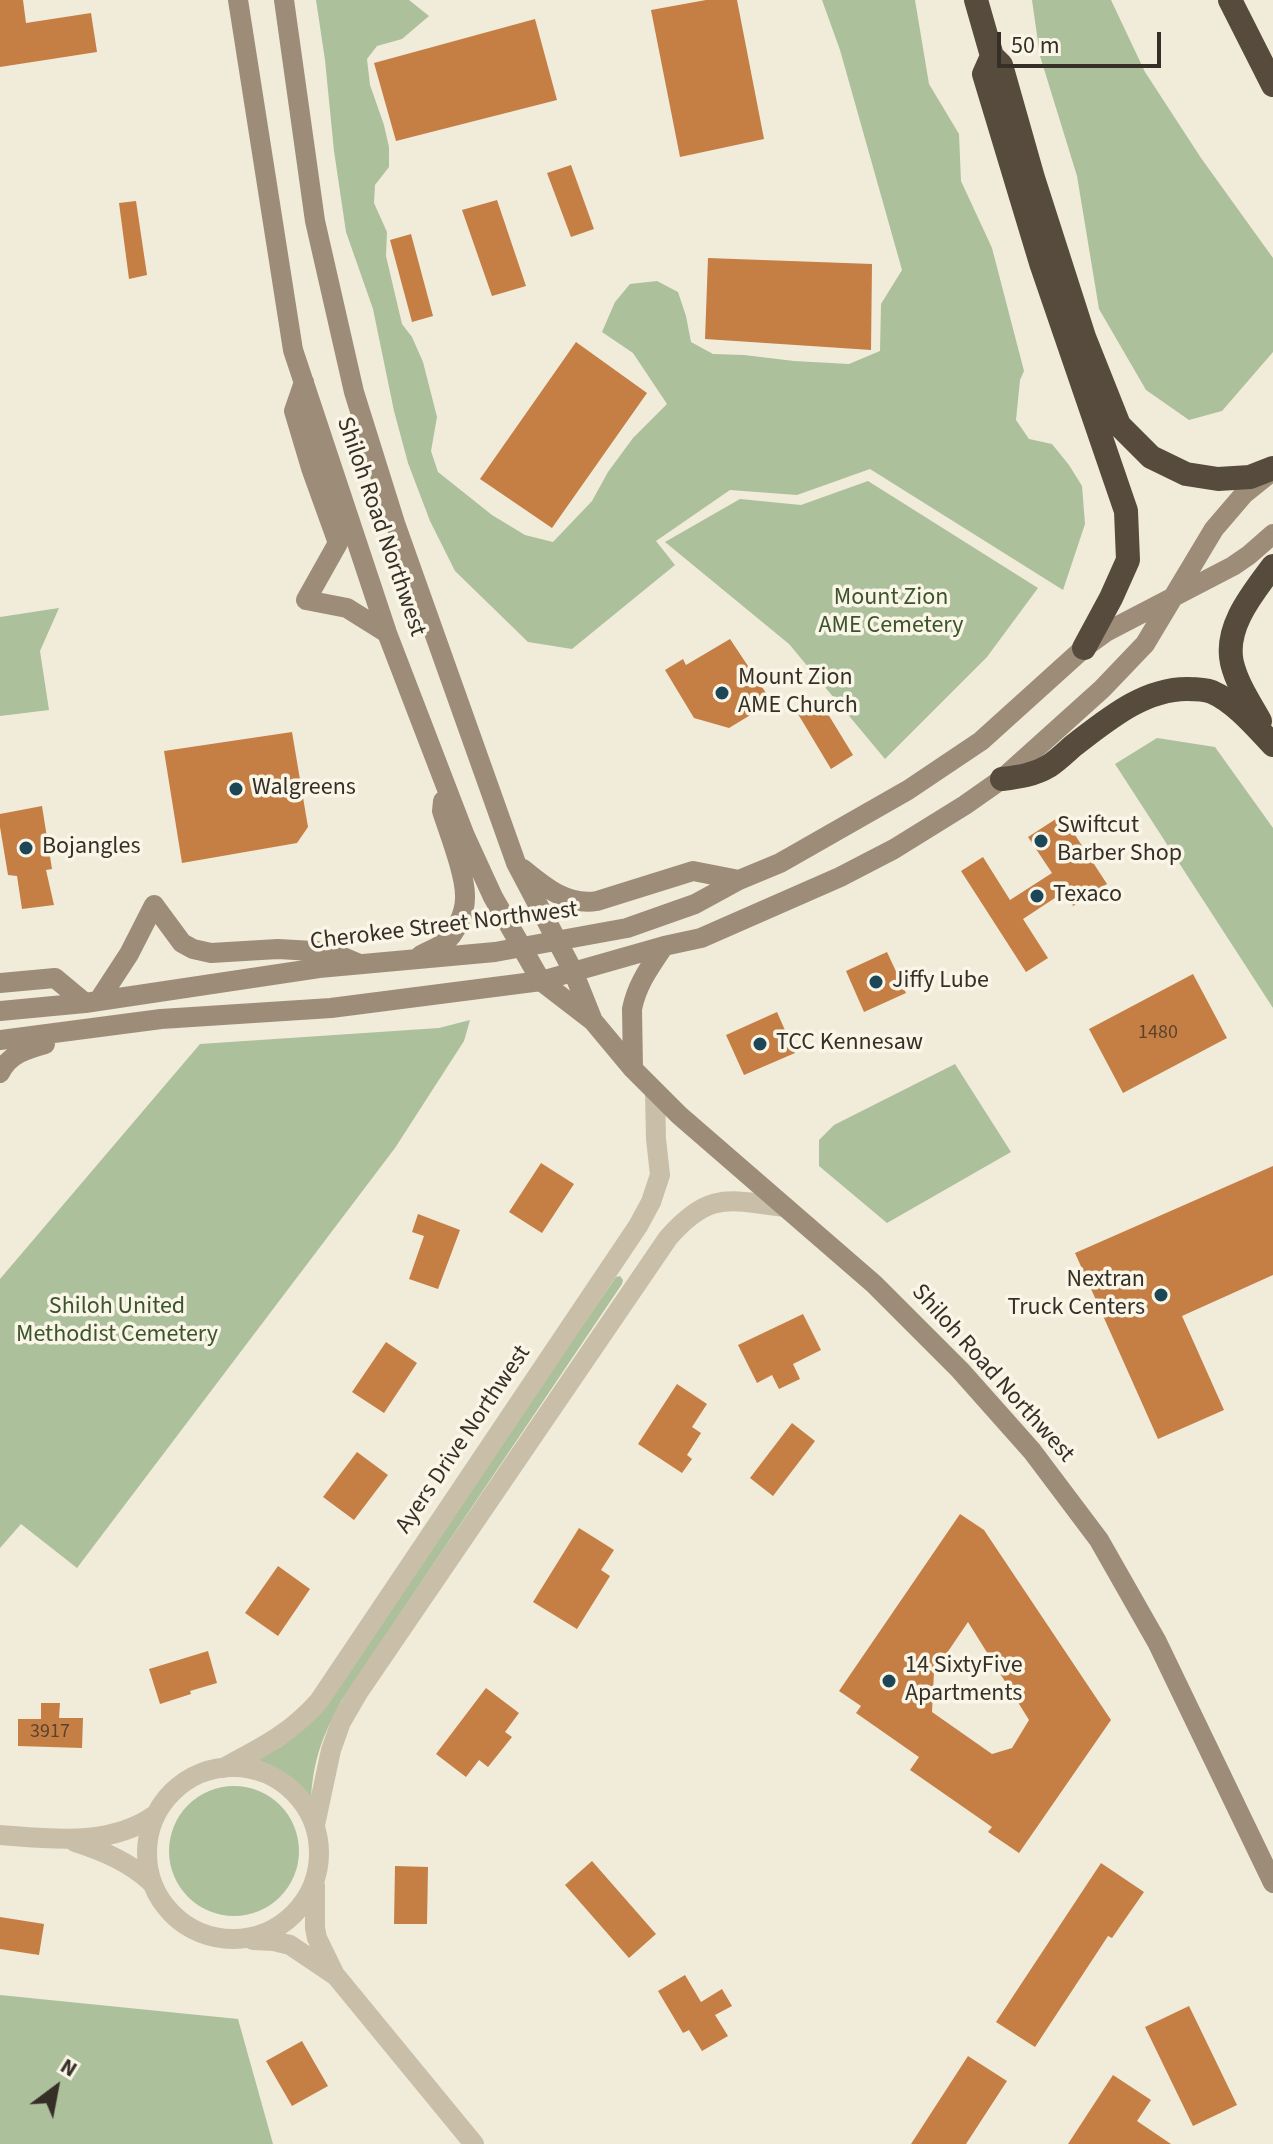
<!DOCTYPE html>
<html>
<head>
<meta charset="utf-8">
<style>
	body { margin:0 }
	#map { position:relative; width:1273px; height:2144px; overflow:hidden; background:#f1ebda; font-family:"Source Sans 3",sans-serif }
	canvas { display:block }
	.north { position:absolute; left:16px; top:2048px; width:80px; height:80px; -webkit-text-stroke:6px #f9f5e7; paint-order:stroke; rotate:32deg; font-size:22px; font-weight:700; line-height:32px; text-align:center; color:#362f27 }
	.north::after { content:''; display:block; margin:auto; width:28px; height:36px; background:#362f27; clip-path:polygon(50% 0,100% 100%,50% 72%,0 100%) }
	.scale { position:absolute; left:997px; top:32px; width:164px; height:36px; box-sizing:border-box; border:4px solid #362f27; border-top:0; padding-left:10px; font-size:24px; line-height:28px; white-space:nowrap; color:#362f27; -webkit-text-stroke:6px #f9f5e7; paint-order:stroke }
</style>
</head>
<body>
<div id="map">
<canvas width="1273" height="2144"></canvas>
<div class="north">N</div>
<div class="scale">50 m</div>
</div>
<script>
const context = document.querySelector('canvas').getContext('2d');
context.lineJoin = 'round';
function fill(path, color) {
  context.fillStyle = color;
  context.fill(path, 'evenodd');
}
function trace(path, color, width, dash) {
  context.strokeStyle = color;
  context.lineWidth = width;
  context.lineCap = dash ? 'butt' : 'round';
  context.setLineDash(dash || []);
  context.stroke(path);
}
function label(font, color, halo, rows, align = 'center') {
  context.font = font + ' "Source Sans 3",sans-serif';
  context.lineWidth = 7;
  context.setLineDash([]);
  context.textBaseline = 'middle';
  context.strokeStyle = halo;
  context.fillStyle = color;
  for (const [text, x, y, turn = 0] of rows) {
    context.save();
    context.translate(x, y);
    context.rotate((+turn || 0) * Math.PI / 180);
    context.textAlign = isNaN(turn) ? turn : align;
    if (halo) context.strokeText(text, 0, 0);
    context.fillText(text, 0, 0);
    context.restore();
  }
}
fill(new Path2D(`
	M316,0H409L429,16L402,39L377,46L367,59L370,85L384,125L389,147V167L375,185L374,203L387,232L386,256L402,324L412,337L423,362L437,417L431,451L438,472L492,515L525,535L553,542L592,501L608,472L633,438L667,404L633,353L602,332L615,302L630,284L657,281L678,292L686,316L691,342L713,354L744,355L794,361L849,364L880,351L881,304L902,270L840,50L822,0H915L929,84L959,134L961,181L992,248L1024,371L1020,380L1016,420L1029,439L1052,444L1069,465L1082,486L1085,524L1063,590L870,469L797,495L730,490L656,541L675,565L572,649L528,642L455,571L430,521L408,463L394,411L373,309L346,232L334,151L325,60Z
	M1032,0H1111L1145,72L1201,158L1273,258V352L1222,411L1189,420L1146,390L1099,309L1077,176L1040,56Z
	M868,481L1038,588L987,657L885,759L789,644L665,542L740,499L801,505Z
	M59,608L40,651L49,710L0,716V617Z
	M1157,738L1215,747L1273,828V1008L1115,764Z
	M470,1020L464,1041L395,1148L77,1568L21,1524L0,1548V1279L200,1044L439,1028Z
	M955,1064L1011,1152L887,1223L819,1166V1140L834,1125Z
	M620,1276L623,1280L622,1284L342,1700C323,1735 314,1757 311,1797C295,1778 278,1767 255,1759L281,1747L307,1726L616,1277Z
	M169 1851a65 65 0 1 1 130 0a65 65 0 1 1-130 0Z
	M0,1995L238,2019L273,2144H0Z`), '#acc09b');
fill(new Path2D(`
	M0,0H23L26,23L91,13L97,52L0,67Z
	M706,0H737L764,139L680,157L651,10Z
	M535,19L557,100L396,141L374,63Z
	M571,165L594,229L571,237L547,173Z
	M497,200L526,286L492,296L462,210Z
	M136,201L147,275L129,279L119,203Z
	M411,234L433,316L412,322L390,240Z
	M708,258L872,264L871,350L705,339Z
	M576,342L647,393L552,528L480,479Z
	M730,639L772,702L729,728L694,718L665,670L683,659L686,665Z
	M820,701L853,755L831,769L798,714Z
	M292,732L308,827L297,843L182,863L164,751Z
	M42,806L52,869L46,870L54,905L22,909L17,876L8,875L0,827V814Z
	M1062,815L1107,884L1073,906L1064,892L1023,919L1048,958L1026,972L961,871L983,857L1010,900L1052,873L1028,837Z
	M887,952L906,993L864,1012L846,971Z
	M1193,974L1227,1038L1123,1093L1089,1029Z
	M777,1012L795,1053L744,1075L726,1035Z
	M541,1163L574,1184L542,1233L509,1212Z
	M1273,1166V1275L1182,1316L1224,1410L1158,1439L1075,1253Z
	M418,1214L460,1230L438,1289L409,1279L424,1236L412,1232Z
	M803,1314L821,1350L793,1364L800,1379L779,1389L772,1375L757,1383L738,1345Z
	M386,1342L417,1363L384,1413L352,1392Z
	M677,1384L707,1404L692,1427L701,1433L687,1455L692,1459L682,1473L638,1444Z
	M792,1423L815,1441L773,1496L750,1478Z
	M357,1452L388,1475L354,1520L323,1497Z
	M960,1514L984,1530L1111,1720L1019,1853L988,1832L992,1827L910,1770L919,1757L856,1713L861,1706L839,1691ZM968,1622L1029,1720L1012,1748L992,1754L932,1712L934,1672Z
	M579,1528L614,1550L601,1570L610,1576L577,1629L533,1602Z
	M278,1566L310,1589L278,1636L245,1613Z
	M208,1651L217,1683L190,1691L191,1694L160,1704L149,1669Z
	M486,1688L519,1713L505,1732L512,1737L488,1767L479,1760L466,1777L436,1754Z
	M41,1703H60L59,1718H83L82,1748L18,1746V1719H41Z
	M592,1861L656,1934L629,1958L565,1885Z
	M1101,1863L1144,1892L1112,1938L1108,1936L1035,2047L996,2022Z
	M395,1866L428,1867L427,1924H394Z
	M0,1917L44,1924L39,1955L0,1949Z
	M685,1975L701,2002L722,1989L732,2006L715,2015L728,2036L702,2051L689,2030L683,2033L658,1991Z
	M1189,2006L1237,2105L1193,2126L1145,2027Z
	M302,2041L328,2086L292,2106L266,2061Z
	M968,2056L1007,2081L992,2104L966,2144H911Z
	M1113,2075L1151,2100L1137,2121L1171,2144H1068Z`), '#c57f45');
trace(new Path2D(`
	M147 1853a86 86 0 1 1 172 0a86 86 0 1 1-172 0Z
	M223,1768C261,1748 290,1734 319,1701L638,1226L651,1202L660,1175L656,1139L655,1092
	M315,1825L331,1750L341,1722L359,1691L668,1238C709,1191 728,1200 785,1207
	M0,1835C52,1839 110,1847 155,1815
	M75,1842C103,1851 129,1862 151,1882
	M315,1885V1928L317,1938L334,1973
	M253,1940L274,1941L290,1945L336,1976L474,2144`), '#c9bea7', 20);
trace(new Path2D(`
	M238,0L293,350L387,633L465,836L493,897L541,981L593,1021L633,1069L679,1115L874,1284L960,1370L1032,1451L1099,1540L1157,1642L1273,1883
	M284,0L315,221L354,392L395,523L516,863L573,971L593,1021
	M304,382L294,411L311,468L338,543L306,600L347,608L387,633
	M523,869C545,887 567,906 597,901L693,871L739,880
	M421,955C428,951 437,948 444,943C456,934 465,912 465,898C466,876 449,833 442,811L443,801
	M0,983L55,978L85,1003
	M99,1000L129,954L154,905L182,943L193,949L211,953L278,949L331,952L357,963
	M0,1011L85,1003L319,968L495,952L627,928L695,904L739,880L780,863L908,790L981,741L1084,648L1106,632L1233,566L1249,555L1273,534
	M0,1040L161,1019L331,1008L541,981L664,946L701,938L840,877L894,849L965,805L1002,779L1102,689L1145,644L1214,529L1244,494L1270,473
	M633,1069L632,1009C637,984 650,967 664,946
	M0,1073C9,1054 27,1049 45,1044`), '#9d8d78', 20);
trace(new Path2D(`
	M976,0L992,56L1001,65L1033,178L1084,337L1119,425L1151,457L1186,474L1218,479L1250,477L1273,468
	M1230,0L1273,85
	M992,56L984,74L1041,263L1126,511L1128,560L1111,598L1084,648
	M1260,721C1250,703 1237,684 1232,663C1224,627 1253,593 1273,566
	M1002,779C1019,777 1034,775 1049,766C1058,760 1065,753 1073,746C1107,720 1143,689 1187,689C1196,689 1204,689 1212,692C1235,702 1256,727 1273,745`), '#574b3e', 24);
for (const [x, y, r, color] of [
	[722,693,8,"#1d4757"],
	[236,789,8,"#1d4757"],
	[1041,841,8,"#1d4757"],
	[26,848,8,"#1d4757"],
	[1037,896,8,"#1d4757"],
	[876,982,8,"#1d4757"],
	[760,1044,8,"#1d4757"],
	[1161,1295,8,"#1d4757"],
	[889,1681,8,"#1d4757"]
]) {
  const dot = new Path2D();
  dot.arc(x, y, r, 0, 2 * Math.PI);
  context.fillStyle = color;
  context.fill(dot);
  trace(dot, '#f9f5e7', 3);
}
label('20px', '#5a432e', null, [
	["1480",1158,1034],
	["3917",50,1733]
]);
label('24px', '#362f27', '#f9f5e7', [
	["Shiloh Road Northwest",380,527,71],
	["Cherokee Street Northwest",444,927,-7],
	["Shiloh Road Northwest",992,1374,48],
	["Ayers Drive Northwest",464,1440,-56]
]);
label('24px', '#3c542b', '#f9f5e7', [
	["Mount Zion",891,599],
	["AME Cemetery",891,627],
	["Shiloh United",117,1308],
	["Methodist Cemetery",117,1336]
]);
label('24px', '#362f27', '#f9f5e7', [
	["Mount Zion",738,679],
	["AME Church",738,707],
	["Walgreens",252,789],
	["Swiftcut",1057,827],
	["Barber Shop",1057,855],
	["Bojangles",42,848],
	["Texaco",1053,896],
	["Jiffy Lube",892,982],
	["TCC Kennesaw",776,1044],
	["Nextran",1145,1281,"right"],
	["Truck Centers",1145,1309,"right"],
	["14 SixtyFive",905,1667],
	["Apartments",905,1695]
], 'left');
</script>
</body>
</html>
